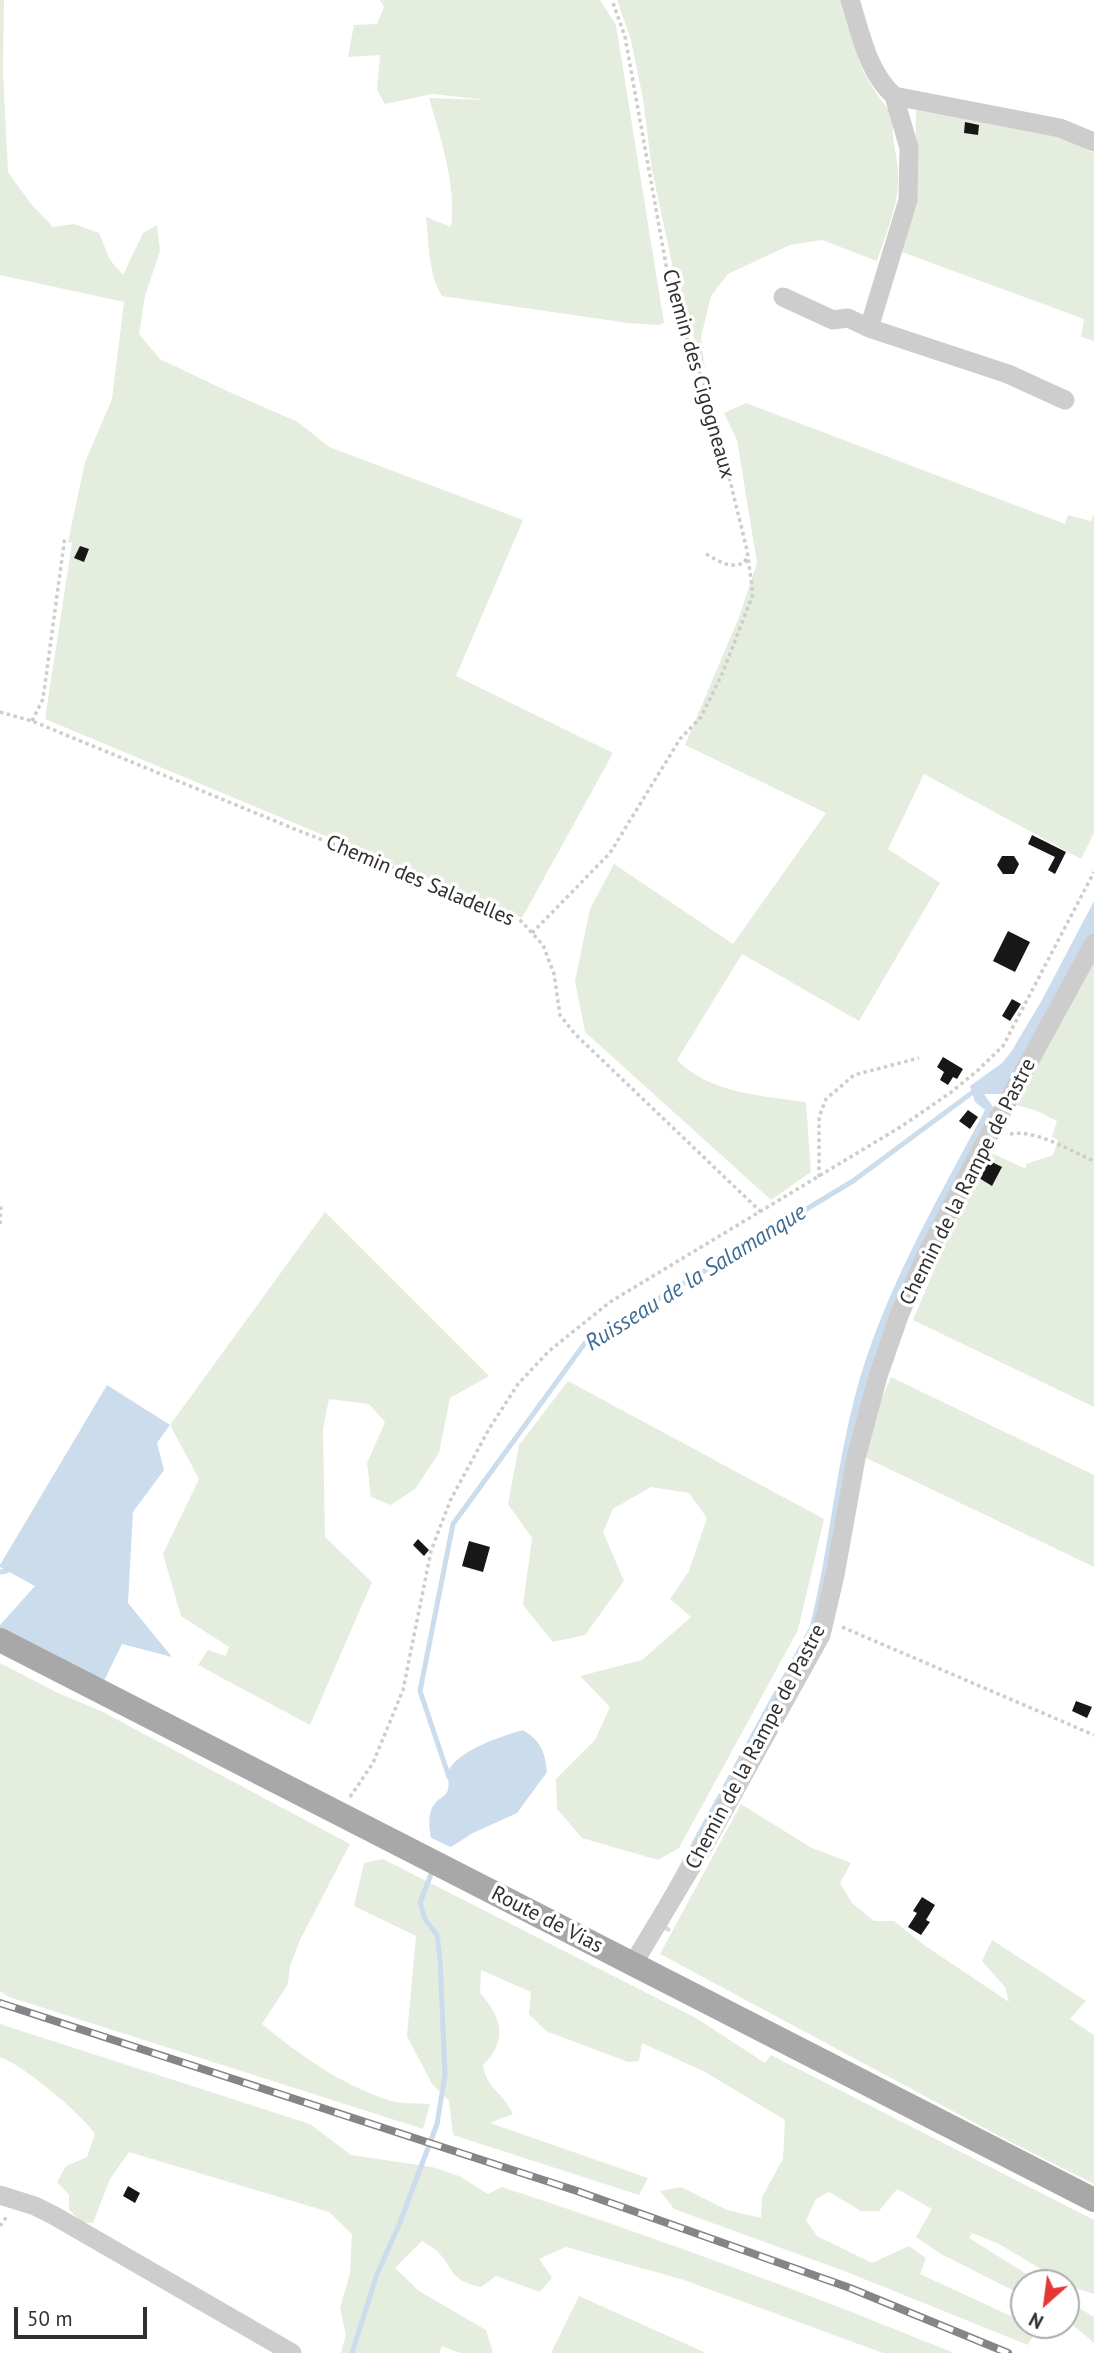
<!DOCTYPE html>
<html>
<head>
<meta charset="utf-8">
<style>
	body { margin:0 }
	#map { position:relative; width:1094px; height:2353px; overflow:hidden; background:#fff; font-family:"PT Sans",sans-serif }
	canvas { display:block }
	.north { position:absolute; left:1010px; top:2269px; width:70px; height:70px; box-sizing:border-box; background:#fff; border:2px solid #acacac; border-radius:50%; rotate:208deg; font-size:19px; font-weight:700; line-height:28px; text-align:center; color:#303030 }
	.north::after { content:''; display:block; margin:auto; width:24px; height:32px; background:#e43736; clip-path:polygon(50% 0,100% 100%,50% 72%,0 100%) }
	.scale { position:absolute; left:14px; top:2307px; width:133px; height:32px; box-sizing:border-box; border:4px solid #303030; border-top:0; padding-left:9px; font-size:21px; line-height:24px; white-space:nowrap; color:#303030; -webkit-text-stroke:5px #fff; paint-order:stroke }
</style>
</head>
<body>
<div id="map">
<canvas width="1094" height="2353"></canvas>
<div class="north">N</div>
<div class="scale">50 m</div>
</div>
<script>
const context = document.querySelector('canvas').getContext('2d');
context.lineJoin = 'round';
function fill(path, color) {
  context.fillStyle = color;
  context.fill(path, 'evenodd');
}
function trace(path, color, width, dash) {
  context.strokeStyle = color;
  context.lineWidth = width;
  context.lineCap = dash ? 'butt' : 'round';
  context.setLineDash(dash || []);
  context.stroke(path);
}
function label(font, color, halo, rows, align = 'center') {
  context.font = font + ' "PT Sans",sans-serif';
  context.lineWidth = 7;
  context.setLineDash([]);
  context.textBaseline = 'middle';
  context.strokeStyle = halo;
  context.fillStyle = color;
  for (const [text, x, y, turn = 0] of rows) {
    context.save();
    context.translate(x, y);
    context.rotate((+turn || 0) * Math.PI / 180);
    context.textAlign = isNaN(turn) ? turn : align;
    if (halo) context.strokeText(text, 0, 0);
    context.fillText(text, 0, 0);
    context.restore();
  }
}
fill(new Path2D(`
	M0,0H4L3,72L8,172L31,204L53,227L74,224L99,233L110,260L123,275L143,233L157,225L160,251L145,296L139,334L160,359L227,391L298,422L329,447L523,520L456,676L613,753L522,918L45,719L72,543L68,542L85,462L112,399L124,302L0,275Z
	M380,0H600L616,25L664,323L658,325L628,323L442,296C428,273 429,243 426,217L451,227C457,187 440,136 429,98L487,100L433,94L385,104L377,90L380,55L348,57L354,25L377,24L384,7Z
	M617,0H843C848,18 852,36 857,54C863,77 880,99 894,117C890,139 897,150 898,171C901,199 886,234 877,261L822,240L790,245L728,274L711,296L707,312L701,337L705,370L677,287L652,170L643,99L631,40Z
	M916,110L1060,137L1094,153V341L1081,337L1084,319L899,251L915,173Z
	M746,403L1065,524L1068,515L1091,521L1094,514V833L1081,859L924,774L888,849L940,883L859,1021L742,954L677,1060C709,1093 762,1096 806,1102L811,1172L771,1200L585,1032L575,981L590,909L614,864L733,944L826,813L685,745L739,617L757,563L737,440L724,413Z
	M1094,962V1407L913,1320L985,1150L1026,1169V1164L1053,1155L1058,1140L1052,1137L1057,1121L1037,1111L1010,1103Z
	M325,1212L489,1376L450,1398L439,1453L415,1489L391,1505L371,1497L367,1463L385,1422L369,1404L329,1399L323,1429L325,1537L372,1582L310,1725L198,1665L208,1650L226,1656L229,1647L181,1616L163,1554L199,1479L170,1425Z
	M891,1377L1094,1475V1567L862,1456L874,1416Z
	M568,1381L824,1519L798,1630L679,1848L658,1860L582,1838L557,1809L556,1779L595,1740L610,1707L580,1676L642,1660L691,1617L670,1599L689,1571L707,1518L689,1493L651,1487L613,1509L603,1532L624,1581L585,1635L553,1642L523,1605L532,1538L508,1504L519,1445Z
	M0,1663L58,1693L101,1711L350,1844L300,1940L290,1966L288,1984L262,2024C300,2055 344,2087 392,2101C404,2104 418,2103 430,2104L423,2129L9,1997L0,1991Z
	M741,1804L810,1847L851,1863L840,1883L852,1903L874,1921H894L924,1945L1009,2002L1005,1987L982,1961L992,1940L1086,2001L1070,2019L1094,2035V2184L1001,2137L660,1954Z
	M383,1859L696,2018L765,2063L771,2055L1094,2220V2294L1071,2287L999,2244L972,2233L969,2238L1041,2283H1024V2296L941,2254L916,2237L932,2209L897,2189L879,2211H861L829,2192L816,2199L806,2220L817,2236L872,2263L909,2246L926,2258L920,2274L1024,2322V2325L1037,2328L1028,2345L844,2271L674,2209L660,2191L681,2187L727,2210L761,2218L762,2197L783,2159L785,2120L705,2072L642,2043L639,2061L628,2062L546,2031L529,2014L531,1992L481,1970L480,1993C501,2016 509,2040 483,2065C487,2090 504,2093 513,2114L490,2123L648,2178L639,2195L453,2135L449,2101L432,2084L407,2036L416,1936L354,1906L364,1863Z
	M0,2024L310,2124L351,2155L432,2167L459,2176L488,2194L502,2187C655,2237 805,2292 954,2353H883L684,2280L566,2247L539,2259L552,2278L540,2292L496,2276L481,2287C447,2279 456,2270 437,2251C433,2247 426,2244 422,2241L395,2268L419,2291L486,2330L493,2353H460L442,2346L439,2353H341L346,2335L340,2308L350,2274L352,2234L329,2212L129,2152L110,2179L93,2223L81,2222L69,2209V2195L57,2182L66,2166L87,2157L95,2134C82,2114 23,2065 0,2057Z
	M579,2296L706,2353H551Z
	M1066,2300L1094,2317V2343L1066,2319Z`), '#e5eddf');
fill(new Path2D(`
	M1094,901V933L1005,1094H984L998,1114L907,1289L816,1639L667,1926L671,1929L669,1932L650,1924L660,1901L810,1626C829,1550 835,1472 855,1396C882,1294 936,1203 985,1110L975,1102L970,1086L1002,1063L1011,1052L1042,1000Z
	M107,1385L170,1425L157,1443L164,1470L133,1512L128,1603L172,1657L122,1644L100,1689L0,1635V1625L35,1586L0,1567V1565Z
	M523,1730C541,1741 545,1752 547,1772L517,1813L473,1833L451,1847L431,1838C429,1825 427,1811 437,1801C439,1799 443,1797 446,1794C452,1786 445,1776 450,1768C462,1749 502,1736 523,1730Z`), '#cbddec');
trace(new Path2D(`
	M0,1572L7,1571
	M449,1777L420,1691L453,1524L585,1343L853,1181L977,1089
	M352,2353L377,2274L399,2225L437,2124L445,2075L440,1958L437,1935L425,1919L420,1903L433,1869`), '#cbddec', 5);
fill(new Path2D(`
	M965,122L979,125L978,135L964,133Z
	M80,546L89,549L84,562L74,558Z
	M1032,835L1066,852L1055,874L1048,870L1055,857L1028,844Z
	M1002,856H1014L1019,864L1014,874H1003L997,865Z
	M1008,931L1030,942L1015,972L993,961Z
	M1012,999L1021,1004L1010,1021L1002,1016Z
	M943,1057L963,1069L957,1079L953,1077L948,1085L940,1080L944,1072L937,1067Z
	M968,1110L978,1117L970,1129L959,1121Z
	M984,1158L1002,1167L992,1186L979,1178L985,1167L981,1164Z
	M418,1539L429,1550L424,1556L413,1545Z
	M469,1541L490,1547L483,1572L462,1566Z
	M1076,1701L1092,1707L1087,1718L1072,1711Z
	M922,1897L935,1905L926,1920L930,1922L921,1935L908,1927L917,1913L913,1911Z
	M128,2186L140,2193L135,2203L123,2196Z`), '#171717');
trace(new Path2D(`
	M706,554C719,561 730,570 745,562L746,556
	M0,712L32,721L297,830L491,905L521,921L543,945L554,974L560,1015L575,1034L761,1212
	M32,721L43,699L65,536
	M532,933L610,853L680,739L701,717L723,672L753,594L747,550L711,403L672,298L625,37L612,0
	M1010,1134C1036,1129 1070,1151 1094,1161
	M819,1177V1117L826,1099L854,1075L919,1058
	M0,1224L1,1204
	M842,1627L1094,1735
	M350,1797L373,1763L403,1690L431,1551L450,1501L489,1429L518,1384L549,1351L610,1302L902,1126L950,1093L977,1071L1003,1046L1094,872
	M0,2226L8,2215`), '#cdcdcd', 3.5, [3.5, 3.5]);
trace(new Path2D(`
	M850,0C861,34 867,71 894,96L1060,128L1094,142
	M783,297L833,320L848,318L869,328L1008,374L1065,400
	M869,328L908,200L909,148L894,96
	M633,1964L705,1844L821,1635L835,1575L856,1458L878,1376L900,1313L927,1254L976,1159L1094,943
	M0,2195L35,2206L53,2215L292,2353`), '#cdcdcd', 19);
trace(new Path2D(`
	M0,1640L1094,2200`), '#a8a8a8', 24);
const rail = new Path2D(`
	M0,2003L577,2191L850,2288L1008,2353`);
trace(rail, '#858585', 8);
trace(rail, '#fff', 5, [16]);
label('21px', '#303030', '#fff', [
	["Chemin des Cigogneaux",698,374,74],
	["Chemin des Saladelles",420,881,23],
	["Chemin de la Rampe de Pastre",968,1182,-63],
	["Chemin de la Rampe de Pastre",756,1747,-62],
	["Route de Vias",547,1920,27]
]);
label('italic 23px', '#3e6b93', '#fff', [
	["Ruisseau de la Salamanque",696,1278,-32]
]);
</script>
</body>
</html>
